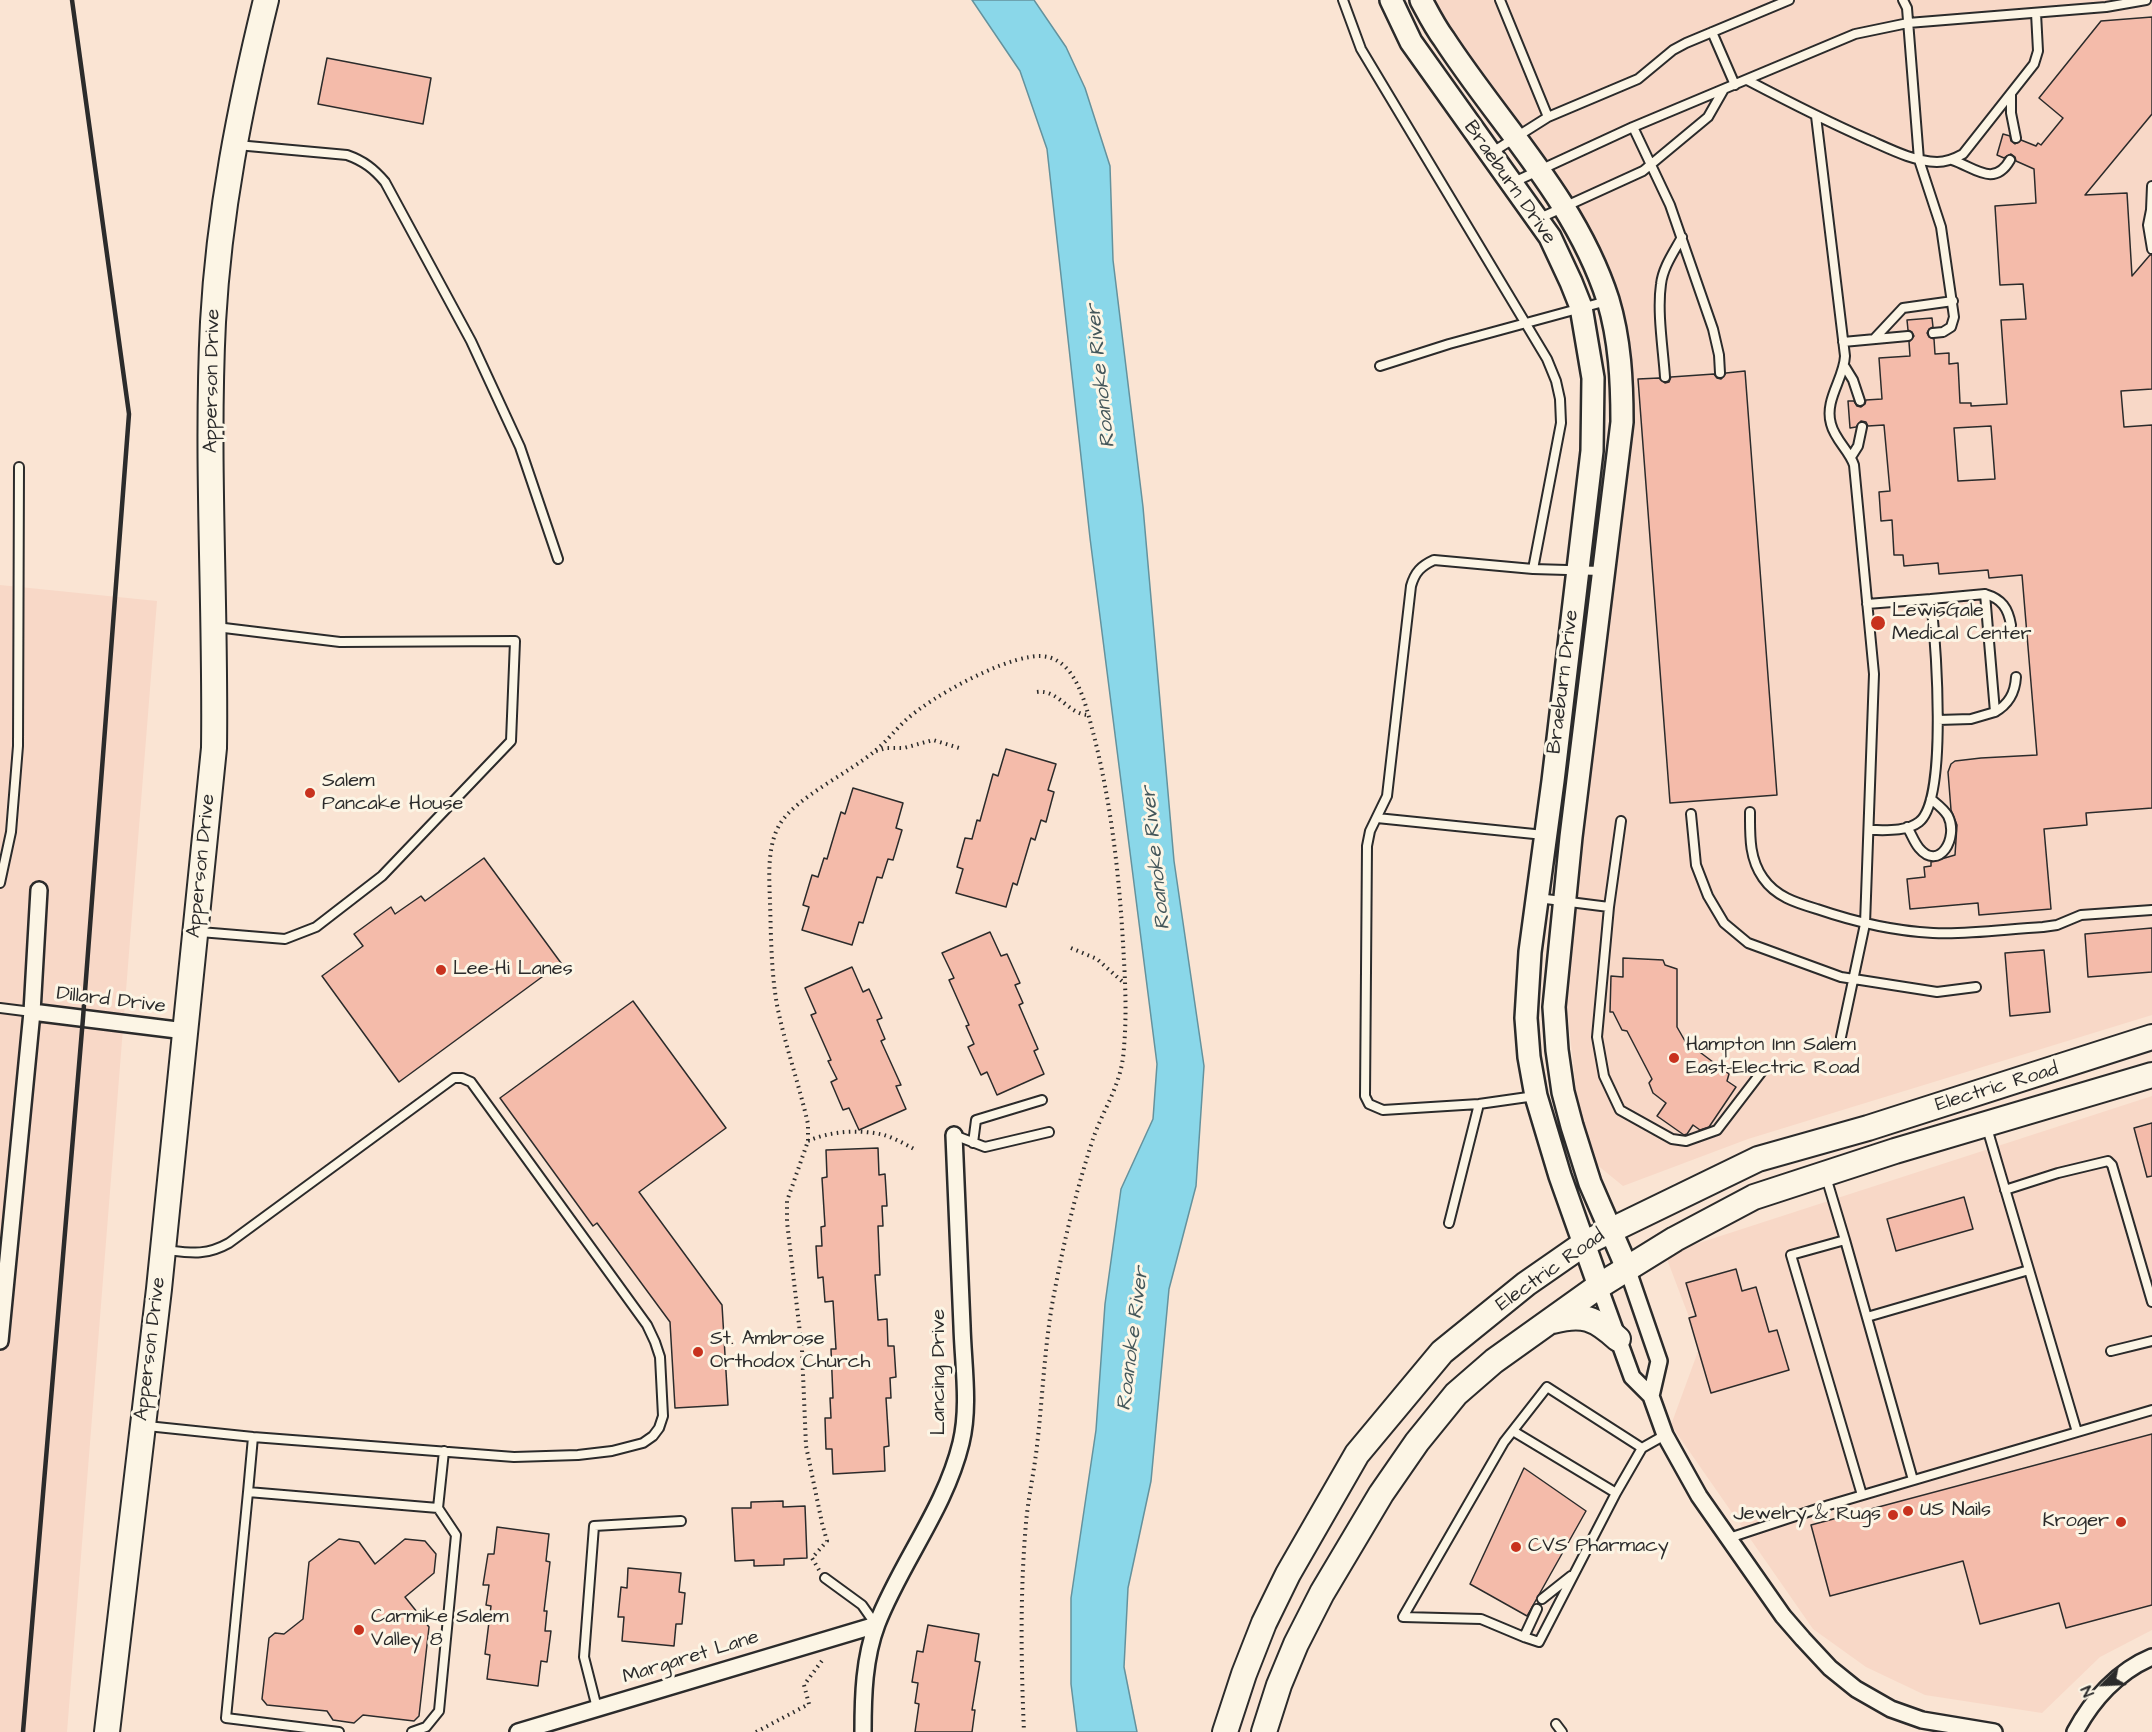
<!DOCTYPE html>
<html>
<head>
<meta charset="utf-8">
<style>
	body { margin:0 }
	#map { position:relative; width:2152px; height:1732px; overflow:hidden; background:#fae4d3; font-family:"Architects Daughter",sans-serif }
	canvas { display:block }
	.north { position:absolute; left:2074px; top:1654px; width:60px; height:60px; -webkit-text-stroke:4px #fcf5e5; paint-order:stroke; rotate:246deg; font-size:16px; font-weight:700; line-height:24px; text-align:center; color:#2b2b2b }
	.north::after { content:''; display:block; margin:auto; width:21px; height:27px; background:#2b2b2b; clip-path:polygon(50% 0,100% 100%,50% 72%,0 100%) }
</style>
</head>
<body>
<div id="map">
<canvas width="2152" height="1732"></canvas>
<div class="north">N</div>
</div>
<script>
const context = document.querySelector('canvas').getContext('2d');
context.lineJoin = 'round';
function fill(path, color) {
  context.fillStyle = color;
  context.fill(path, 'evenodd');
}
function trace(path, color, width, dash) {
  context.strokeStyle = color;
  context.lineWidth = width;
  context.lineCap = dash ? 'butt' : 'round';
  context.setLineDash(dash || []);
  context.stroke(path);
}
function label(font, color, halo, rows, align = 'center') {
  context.font = font + ' "Architects Daughter",sans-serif';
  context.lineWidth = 6;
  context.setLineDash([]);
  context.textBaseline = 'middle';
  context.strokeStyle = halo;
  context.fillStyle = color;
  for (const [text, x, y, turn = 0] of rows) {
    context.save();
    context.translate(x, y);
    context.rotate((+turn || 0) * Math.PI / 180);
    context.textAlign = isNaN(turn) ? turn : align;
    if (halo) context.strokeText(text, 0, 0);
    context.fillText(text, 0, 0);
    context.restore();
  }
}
fill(new Path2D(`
	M1430,0H2152V1015L1748,1139L1623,1186L1596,1164L1577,1099L1566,998L1578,864L1630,381L1588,233Z
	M0,585L157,601L67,1732H0Z
	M2152,1096V1630L2100,1657L2042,1713L1925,1695L1866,1667L1813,1629L1671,1425L1700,1346L1665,1254Z`), '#f8d8c7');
const water = new Path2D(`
	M972,0H1034L1066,47L1085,88L1110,166L1113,260L1143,507L1174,861L1204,1066L1196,1186L1169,1289L1151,1481L1128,1588L1124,1667L1137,1732H1077L1071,1684V1598L1096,1430L1105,1304L1121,1189L1153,1119L1157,1064L1090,538L1047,149L1020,71Z`);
fill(water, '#8ad7e9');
trace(water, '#64929d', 1.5);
const building = new Path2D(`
	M2152,17V114L2085,195L2127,193L2132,276L2150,255H2152V389L2121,391L2124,427L2152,425V808L2086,813L2087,825L2044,829L2051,909L1979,915L1978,903L1910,909L1907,879L1925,877L1924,867L1931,866V862L1955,855L1957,825L1951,810L1948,772L1951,764L1955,761L1981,758L2037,755L2022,575L1989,578L1988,570L1939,574L1938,563L1904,566L1903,555H1894L1892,520L1881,521L1879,492L1890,491L1884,425L1868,426L1866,422L1861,421L1856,427L1850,428L1848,401H1854L1857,406L1861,407L1865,404L1866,400L1882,399L1879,358L1910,356L1909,342L1914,336L1912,332L1908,330L1907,320L1932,318L1933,327L1929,329L1927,333L1929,337L1934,339L1935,354L1949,353V364L1958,363L1960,403H1971V406L2007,404L2001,320L2026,319L2023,284L2000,285L1995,206L2036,203L2034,169L2016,161L2015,157L2011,154L2004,158L1997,155L2003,134L2010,136L2011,141L2015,144L2021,140L2036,146L2038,143L2041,145L2063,118L2039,98L2101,21ZM1991,426L1995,479L1958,481L1954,428Z
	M327,58L431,78L423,124L318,104Z
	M1745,371L1777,795L1670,803L1638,379L1659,378L1665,383L1669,382L1671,377L1714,374L1717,378L1721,379L1726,373Z
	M1006,749L1056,764L1048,790L1054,792L1046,822L1041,820L1035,840L1031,838L1017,885L1013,883L1006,907L956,893L963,869L957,867L965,838L972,839L977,820L980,821L993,774L998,776Z
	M853,788L903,803L896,828L902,830L893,860L888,859L882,878L877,877L863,923L859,922L852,945L802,930L809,907L803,905L812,875L818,877L824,858L827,859L841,812L845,814Z
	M484,858L561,963L399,1082L322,976L363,946L354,934L391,907L395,914L421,896L425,901Z
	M2152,928V972L2088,977L2085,934Z
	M990,932L1001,956L1007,954L1020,983L1015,985L1023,1003L1019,1005L1038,1049L1034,1051L1044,1074L997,1095L987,1072L981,1075L968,1047L974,1044L966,1026L969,1025L949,980L954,978L942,953Z
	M2044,950L2050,1012L2010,1016L2005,953Z
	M1623,958L1663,960L1665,965L1677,969V1027L1685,1041L1729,1074L1727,1081L1736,1087L1709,1127L1700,1130L1693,1125L1687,1134L1684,1135L1657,1116L1666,1103L1653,1093L1649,1083L1652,1079L1627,1031L1622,1030L1613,1012H1610L1611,976L1623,977Z
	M852,967L863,992L869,989L882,1018L877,1020L885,1039L881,1041L901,1085L896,1086L906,1109L859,1130L849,1108L843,1110L831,1082L837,1079L828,1061L831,1060L811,1015L816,1013L805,988Z
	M633,1001L726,1128L639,1192L722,1305L728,1405L675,1408L670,1322L597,1223L593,1226L500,1098Z
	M2152,1123V1176L2147,1177L2134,1128Z
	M878,1148L879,1175L885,1174L887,1206H882L883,1226H878L880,1275H875L878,1320L887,1319L888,1346H894L896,1377L890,1378L891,1398H886L889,1446L884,1447L885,1471L833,1474L832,1449H826L825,1418H831L830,1398H833L831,1349H836L833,1301L825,1302L823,1277L818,1278L816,1246H822L821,1227L825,1226L822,1178L827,1177L826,1150Z
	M1964,1197L1973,1229L1896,1251L1887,1219Z
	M1736,1269L1742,1291L1756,1287L1769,1332L1777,1330L1789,1370L1711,1393L1689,1318L1696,1316L1686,1283Z
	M2152,1434V1605L2066,1628L2059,1603L1980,1624L1963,1561L1830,1596L1811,1525Z
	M1524,1468L1586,1511L1527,1616L1470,1584Z
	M783,1501V1507L805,1506L807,1558L784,1559V1565L754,1566V1560L735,1561L732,1508H751V1502Z
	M497,1527L549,1534L546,1561L550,1562L544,1611H547L545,1631H551L547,1662L541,1661L538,1686L487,1679L490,1655L485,1654L491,1606L486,1605L489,1585H483L488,1554H494Z
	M339,1539L359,1542L375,1564L405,1539L425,1541L436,1554L434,1573L405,1597L429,1627L419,1716L414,1721L363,1715L354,1723L333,1720L327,1711L267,1705L262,1699L269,1638L275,1633L284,1634L303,1619L309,1562Z
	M628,1568L681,1573L679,1592L685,1593L682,1624H676L674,1646L622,1641L624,1617H618L621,1587L627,1588Z
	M928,1625L979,1634L975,1661L980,1662L972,1710H975L972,1732H915L919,1704L915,1703L918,1683L912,1682L917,1651L923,1652Z`);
fill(building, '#f4bbaa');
trace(building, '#2b2b2b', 1.5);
const lane = new Path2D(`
	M1343,0L1361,49L1547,359L1556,381L1560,399L1561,423L1533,569
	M1500,0L1548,117
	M1903,0L1907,8L1919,160L1941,227L1954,317L1951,327L1943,332L1933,333
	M1712,32L1735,85
	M1747,80C1787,101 1826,121 1867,139C1890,149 1912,161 1937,162C1947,162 1954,159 1963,154L2034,64L2038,51L2036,13
	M2011,94V113L2016,138
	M1816,116L1845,356C1844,379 1824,400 1831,424C1835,440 1849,450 1854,465L1874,674L1865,924L1841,1037
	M1633,127L1670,205L1713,329L1719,355L1720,373
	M237,145L347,155C364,161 374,169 385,182L471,341L520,447L558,559
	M1491,153L1548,117L1638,79L1673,50L1686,43L1789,0
	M1952,160C1974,167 1994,188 2010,160
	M1514,182L1633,127L1855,34L1908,23L2106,7L2146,0
	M2152,186L2151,210L2148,225L2152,249
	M1540,218L1643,171L1708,117L1724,89
	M1874,339L1903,308L1953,301
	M1843,342L1908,336
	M1380,366L1449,344L1607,301
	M1845,367L1853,380L1860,401
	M1665,377C1663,348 1657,312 1661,284C1663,267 1674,252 1682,237
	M1851,457L1858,446L1862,427
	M1985,594C2002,599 2008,608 2011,625
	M1931,599L1985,594L1995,712L1971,719L1938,720
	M1867,604L1931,599C1935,637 1949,799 1919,822C1906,832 1885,830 1870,830
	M1995,712C2009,704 2015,693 2016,677
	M1750,812C1750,836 1749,858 1763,878C1776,897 1797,903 1817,909C1855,922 1893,931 1933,933C1968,935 2007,929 2043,927L2057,925L2081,915L2152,910
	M1691,814L1696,865L1708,896L1724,923L1748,943L1841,977L1937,992L1976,987
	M1377,818L1544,835
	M1907,827C1911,833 1914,842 1919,848C1939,872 1959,838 1948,816C1944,809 1937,804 1931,799
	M0,883L11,832L18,746L19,467
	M1538,898L1609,907L1621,821
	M1609,907L1597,1037L1604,1076L1620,1110L1672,1139L1686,1141L1717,1130L1763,1070
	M200,932L285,939L316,927L382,876L511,741L515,641L340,642L216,627
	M0,1008L32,1012
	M1535,1096L1479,1104L1383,1110L1369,1104L1365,1096L1367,846L1370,831L1387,796L1411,586C1415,572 1421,566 1434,560L1533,569L1601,571
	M1987,1128L2077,1432
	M954,1135L985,1147L1049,1132
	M973,1143L976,1120L1042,1100
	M1826,1177L1845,1240
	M2005,1190L2058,1173L2108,1161L2112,1165L2152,1302
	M1449,1223L1479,1104
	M1867,1317L2029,1270
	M2111,1351L2152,1341
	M147,1426L253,1437L514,1457L578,1455L612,1451L643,1443L653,1436L659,1428L663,1416L660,1357L655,1342L647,1325L471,1082L462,1078H454L229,1243C206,1256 191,1253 165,1250
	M1513,1431L1616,1493
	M1642,1448L1616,1493L1539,1642L1524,1637L1481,1619L1403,1617L1504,1442L1547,1387L1642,1448L1665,1435
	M248,1492L253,1437
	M1862,1495L1791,1255L1845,1240L1913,1480
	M438,1508L444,1451
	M1729,1538L1829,1505L2152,1410
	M825,1578L862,1605L876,1625
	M1542,1599L1571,1576
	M1524,1637L1537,1609
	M597,1708L584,1657L594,1526L681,1521
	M1556,1724L1562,1732
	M339,1732L226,1718L248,1492L438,1508L456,1535L439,1711L426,1727L412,1732`);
const street = new Path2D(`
	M32,1012L185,1031
	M1627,1268L1659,1361L1651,1396
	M1599,1286L1632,1377L1651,1396L1665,1435L1699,1496L1783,1616L1803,1639L1830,1668L1856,1689L1891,1709L1922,1720L1994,1732
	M0,1341L32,1012L39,890
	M518,1732L876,1625
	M863,1732C863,1696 864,1658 877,1624C901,1562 945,1509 961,1443C970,1406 963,1364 962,1326C959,1262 957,1198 954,1135
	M2075,1732C2092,1700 2118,1671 2152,1657`);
const secondary = new Path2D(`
	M1391,0L1411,42L1550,237L1571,282L1581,307L1593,378L1592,451L1553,781L1530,952L1526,1018L1529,1057L1536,1096L1560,1176L1599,1286
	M1421,0C1428,13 1435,27 1444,39C1500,125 1576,200 1608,300C1620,340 1622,381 1622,422L1571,837L1554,1007L1557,1050L1563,1092L1572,1126L1590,1183L1627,1268`);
const primary = new Path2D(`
	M1553,1321C1583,1313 1595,1318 1618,1339
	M107,1732L159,1289L214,748C216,606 206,464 213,322C219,213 240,106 266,0
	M1225,1732L1244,1674L1264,1623L1288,1574L1357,1454L1442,1352L1526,1284L1585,1243L1758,1159L1868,1128L2152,1037
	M1264,1732L1279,1685L1296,1644L1322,1593L1381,1494L1417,1442L1456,1394L1494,1361L1599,1286L1675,1239L1754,1197L1895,1151L2152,1075`);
trace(lane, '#2b2b2b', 12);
trace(street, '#2b2b2b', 20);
trace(secondary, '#2b2b2b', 26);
trace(primary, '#2b2b2b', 28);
trace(new Path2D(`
	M1037,692C1058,689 1068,714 1088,715
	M876,751L886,748H904L933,740L959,748
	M1071,948L1097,959L1124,983
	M808,1141C830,1131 860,1129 884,1135C894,1138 905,1144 914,1149
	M819,1570L812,1558L827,1541L822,1523L806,1446L802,1350L787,1222V1201L808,1141V1124C799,1084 785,1045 777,1005C771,971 771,935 770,901C769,877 767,845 780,824C796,797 851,772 876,750C887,741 896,729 907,719C933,696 996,662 1030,657C1046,654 1058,658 1069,671C1083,689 1088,714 1094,736C1111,803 1119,873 1123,943C1125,977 1127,1013 1124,1047C1122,1087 1102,1109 1091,1145C1076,1192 1064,1241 1055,1289C1044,1343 1043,1399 1036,1454C1033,1477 1028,1500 1026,1523C1020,1592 1021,1662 1024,1732
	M756,1732L809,1704L804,1685L824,1658`), '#2b2b2b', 4, [1.5, 4.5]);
trace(lane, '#fcf5e5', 8);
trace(street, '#fcf5e5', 15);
trace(secondary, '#fcf5e5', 21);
trace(primary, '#fcf5e5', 24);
trace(new Path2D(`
	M23,1732L83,1018L129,414L72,0`), '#2b2b2b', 4.5);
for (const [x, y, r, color] of [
	[1878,623,8,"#c8321e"],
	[310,793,6,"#c8321e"],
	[441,970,6,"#c8321e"],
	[1674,1058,6,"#c8321e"],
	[698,1352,6,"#c8321e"],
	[1908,1511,6,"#c8321e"],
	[1893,1515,6,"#c8321e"],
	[2121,1522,6,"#c8321e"],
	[1516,1547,6,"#c8321e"],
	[359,1630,6,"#c8321e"]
]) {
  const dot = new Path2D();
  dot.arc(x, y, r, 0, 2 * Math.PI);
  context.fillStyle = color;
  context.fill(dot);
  trace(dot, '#fcf5e5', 2);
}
label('20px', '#2b2b2b', '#fcf5e5', [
	["Braeburn Drive",1509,183,55],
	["Apperson Drive",213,381,-89],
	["Braeburn Drive",1564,682,-83],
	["Apperson Drive",202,866,-84],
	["Dillard Drive",111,1001,7],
	["Electric Road",1997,1088,-17],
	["Electric Road",1551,1271,-35],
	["Apperson Drive",151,1349,-83],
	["Lancing Drive",940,1372,-90],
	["Margaret Lane",691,1658,-17]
]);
label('20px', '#2b2b2b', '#fcf5e5', [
	["LewisGale",1892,612],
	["Medical Center",1892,635],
	["Salem",322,782],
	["Pancake House",322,805],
	["Lee-Hi Lanes",453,970],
	["Hampton Inn Salem",1686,1046],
	["East-Electric Road",1686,1069],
	["St. Ambrose",710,1340],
	["Orthodox Church",710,1363],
	["US Nails",1920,1511],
	["Jewelry & Rugs",1881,1515,"right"],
	["Kroger",2109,1522,"right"],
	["CVS Pharmacy",1528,1547],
	["Carmike Salem",371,1618],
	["Valley 8",371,1641]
], 'left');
label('italic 21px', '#43565a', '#fcf5e5', [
	["Roanoke River",1102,376,-96],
	["Roanoke River",1157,858,-96],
	["Roanoke River",1134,1339,-83]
]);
</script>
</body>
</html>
